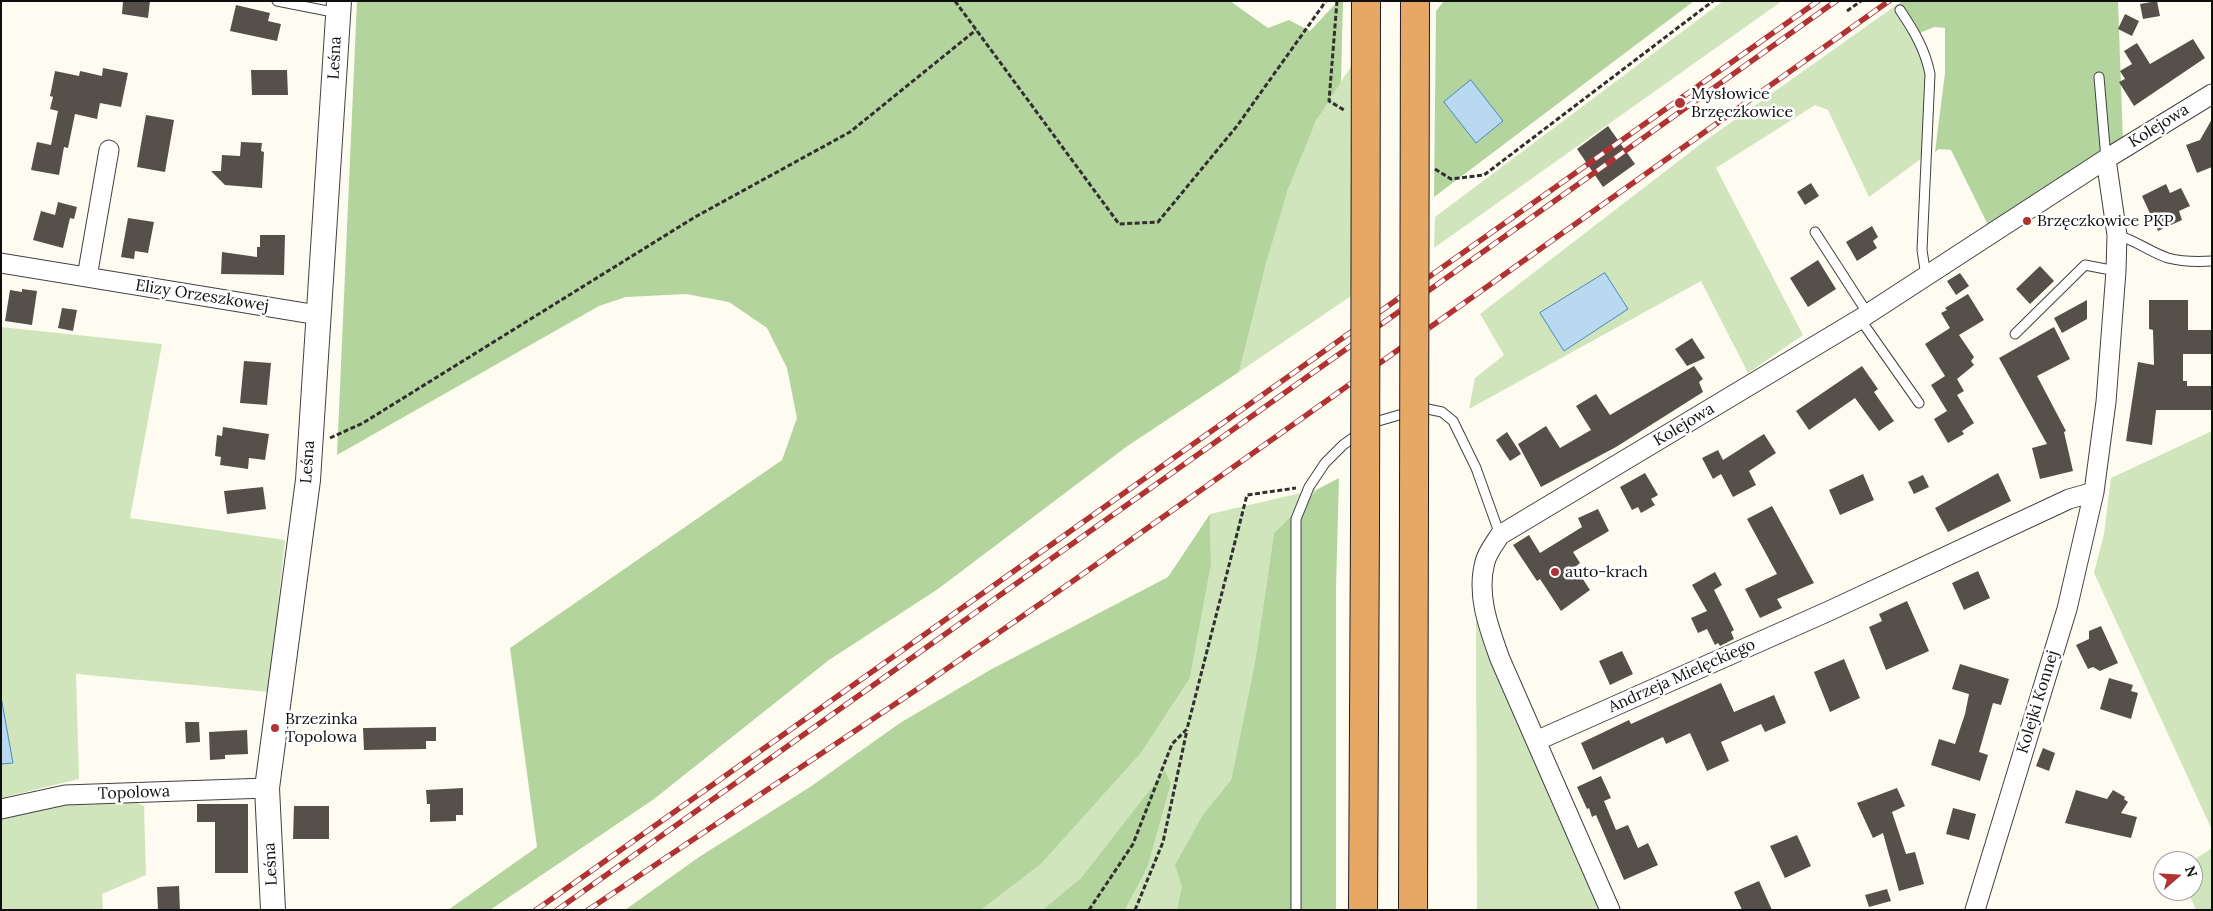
<!DOCTYPE html>
<html>
<head>
<meta charset="utf-8">
<style>
	body { margin:0 }
	#map { position:relative; width:2213px; height:911px; overflow:hidden; background:#fefcf0; font-family:Lora,serif }
	canvas { display:block }
	.frame { position:absolute; inset:0; border:2px solid #0e0e0e; pointer-events:none }
	.north { position:absolute; left:2153px; top:851px; width:50px; height:50px; box-sizing:border-box; background:#fff; border:1px solid #9f9f9f; border-radius:50%; rotate:71deg; font-size:14px; font-weight:700; line-height:20px; text-align:center; color:#0e0e0e }
	.north::after { content:''; display:block; margin:auto; width:18px; height:22px; background:#b13232; clip-path:polygon(50% 0,100% 100%,50% 72%,0 100%) }
</style>
</head>
<body>
<div id="map">
<canvas width="2213" height="911"></canvas>
<div class="frame"></div>
<div class="north">N</div>
</div>
<script>
const context = document.querySelector('canvas').getContext('2d');
context.lineJoin = 'round';
function fill(path, color) {
  context.fillStyle = color;
  context.fill(path, 'evenodd');
}
function trace(path, color, width, dash) {
  context.strokeStyle = color;
  context.lineWidth = width;
  context.lineCap = dash ? 'butt' : 'round';
  context.setLineDash(dash || []);
  context.stroke(path);
}
function label(font, color, halo, rows, align = 'center') {
  context.font = font + ' Lora,serif';
  context.lineWidth = 5;
  context.setLineDash([]);
  context.textBaseline = 'middle';
  context.strokeStyle = halo;
  context.fillStyle = color;
  for (const [text, x, y, turn = 0] of rows) {
    context.save();
    context.translate(x, y);
    context.rotate((+turn || 0) * Math.PI / 180);
    context.textAlign = isNaN(turn) ? turn : align;
    if (halo) context.strokeText(text, 0, 0);
    context.fillText(text, 0, 0);
    context.restore();
  }
}
fill(new Path2D(`
	M1723,1H1782L1434,248L1435,217Z
	M1895,6L1915,36L1928,73L1922,158L1869,197L1828,110L1815,105L1716,168L1803,335L1748,373L1701,281L1469,409L1475,378L1504,355L1480,314L1702,143Z
	M1357,58V292L1239,372C1260,288 1277,200 1316,122C1327,100 1343,79 1357,58Z
	M1,327L162,344L130,518L285,540L269,692L76,674L79,779L1,798V764L13,763L1,697Z
	M2212,431V830L2094,573L2104,534L2111,478Z
	M1318,489L1274,533L1255,662L1231,780L1204,813L1177,910H1125L1148,866L1171,785L1165,770L1081,878L1042,910H981L1041,864L1141,753L1190,678L1211,565L1210,514Z
	M1476,620L1602,910H1477Z
	M130,800L144,806L146,875L102,894L103,910H1V818L66,804Z
	M2212,848V910H2196L2188,891H2193L2192,861Z`), '#d0e5bc');
fill(new Path2D(`
	M357,1H1230L1268,28L1289,20L1310,31L1338,1H1343L1341,82L1316,121L1288,189L1266,263L1239,372L1126,447L938,589L829,660L654,799L490,910H448L537,847L510,648L782,460L797,418L787,368L767,328L729,302L686,294L626,297L599,306L337,455Z
	M1444,1H1694L1434,197L1436,11Z
	M1903,1H2118L2123,142L1990,229L1951,150L1939,149L1935,152L1945,73V28L1934,27L1920,33L1895,6Z
	M1339,478L1336,587V910H1177L1182,887L1175,865L1204,813L1231,780L1255,662L1274,533L1318,489Z
	M1210,514L1211,565L1190,678L1141,753L1041,864L981,910H625L699,857L810,787L900,723L990,670L1168,577Z
	M1165,770L1171,784L1148,866L1125,910H1042L1081,878Z`), '#b3d59d');
const water = new Path2D(`
	M1471,80L1503,121L1476,143L1444,102Z
	M1605,273L1628,309L1564,351L1540,313Z
	M1,697L13,763L1,764Z`);
fill(water, '#b9d9f1');
trace(water, '#478ac1', 1);
fill(new Path2D(`
	M123,1H150L148,18L122,14Z
	M2157,1L2160,16L2143,19L2140,4Z
	M236,5L270,13L268,21L281,24L277,41L230,31Z
	M2125,14L2139,21L2132,36L2118,29Z
	M2193,39L2205,58L2134,106L2119,82L2125,79L2120,71L2132,64L2124,51L2137,43L2150,64Z
	M103,68L128,73L121,107L100,103L97,119L75,114L68,148L64,147L59,175L31,170L37,142L51,145L58,111L50,109L53,97L50,96L55,71L79,76L80,71L102,76Z
	M251,70H287L288,95H252Z
	M146,115L174,120L165,172L137,167Z
	M2212,119V167L2197,173L2186,145L2200,140Z
	M1608,126L1635,164L1603,187L1577,149Z
	M241,142L262,143L261,151L264,152L262,188L225,185L211,171H221L222,155L240,156Z
	M1811,183L1819,196L1805,205L1797,192Z
	M2166,184L2170,193L2181,188L2190,206L2179,211L2182,220L2158,231L2142,196Z
	M58,202L77,207L74,219L70,218L63,248L33,240L41,211L55,215Z
	M128,218L154,222L148,253L135,251L134,259L121,257Z
	M1872,226L1878,237L1873,241L1877,248L1857,261L1846,242Z
	M260,235H285L284,275L221,274L222,252L257,257V247H260Z
	M1818,260L1836,289L1808,307L1790,278Z
	M2040,266L2054,281L2030,304L2016,289Z
	M1960,273L1969,286L1956,295L1947,281Z
	M22,289L37,291L32,325L5,321L10,290L22,292Z
	M1968,294L1984,320L1959,335L1974,357L1971,361L1974,365L1957,379L1964,391L1957,395L1974,423L1962,431L1964,434L1948,443L1934,419L1947,411L1931,385L1945,376L1925,344L1950,328L1941,313L1947,310L1945,308Z
	M2087,300V319L2062,333L2054,318Z
	M2149,300H2188V330H2212V354H2183V381H2187V386H2212V410H2156L2152,445L2126,441L2138,362L2154,365L2153,330L2149,329Z
	M62,308L77,310L73,331L58,328Z
	M2054,327L2070,359L2037,376L2066,431L2064,432L2073,471L2040,479L2032,448L2047,444L1999,358Z
	M1692,338L1705,358L1687,366L1675,349Z
	M244,361L271,363L267,405L240,403Z
	M1694,366L1703,379L1699,382L1703,392L1616,447L1541,487L1518,444L1546,426L1560,448L1591,430L1576,406L1596,394L1610,415Z
	M1862,366L1878,389L1874,392L1894,421L1879,431L1855,398L1809,430L1796,411Z
	M223,427L269,434L265,460L249,458L248,469L220,465L221,457L215,456L217,435L222,436Z
	M1507,432L1521,454L1510,461L1496,440Z
	M1764,434L1776,453L1749,471L1756,485L1733,497L1721,474L1713,479L1702,458L1718,450L1723,460Z
	M1645,473L1658,495L1651,499L1655,505L1641,513L1638,507L1632,510L1620,487Z
	M1998,473L2011,501L1948,532L1935,508Z
	M1863,474L1874,500L1840,515L1829,490Z
	M1923,475L1929,487L1914,494L1908,482Z
	M263,487L266,509L227,514L224,491Z
	M1772,506L1814,583L1777,599L1782,608L1760,618L1745,589L1777,574L1747,519Z
	M1598,509L1609,531L1573,552L1580,563L1575,567L1590,590L1561,611L1540,579L1537,581L1513,545L1529,535L1540,553L1582,527L1578,518Z
	M1978,571L1990,598L1964,610L1952,583Z
	M1715,572L1722,585L1714,590L1734,630L1731,632L1734,639L1720,646L1718,643L1715,645L1707,629L1698,633L1691,618L1707,611L1692,585Z
	M1907,601L1929,651L1886,670L1869,627L1882,621L1879,614Z
	M2101,626L2118,663L2100,671L2093,667L2088,669L2076,645L2089,639V631Z
	M1622,651L1633,674L1610,685L1599,661Z
	M1844,659L1860,698L1830,712L1814,672Z
	M1960,664L2009,679L2001,705L1993,703L1979,752L1988,755L1980,781L1931,765L1939,739L1955,744L1965,714L1969,694L1952,689Z
	M2109,678L2133,685L2131,691L2138,693L2131,719L2100,709Z
	M1721,683L1734,712L1774,695L1786,723L1765,732L1761,724L1721,742L1729,761L1707,771L1690,733L1666,744L1663,737L1593,770L1581,743L1629,720L1631,724Z
	M185,722H199L200,742L186,743Z
	M436,727V741H426V749L364,750L363,728Z
	M247,730L248,754L225,755V759L210,760L209,732Z
	M2043,748L2055,753L2049,771L2036,766Z
	M1601,776L1611,798L1604,801L1616,830L1628,825L1638,848L1648,843L1658,865L1624,880L1596,815L1592,817L1589,808L1587,809L1577,787Z
	M463,788V815H456V821L430,822V804H427L426,790Z
	M1897,788L1905,806L1892,812L1906,854L1915,852L1924,884L1899,891L1883,833L1873,838L1857,803Z
	M2076,790L2107,799L2113,790L2125,797L2124,799L2128,802L2121,813L2137,817L2131,838L2065,823Z
	M197,804H248V873H215V822H197Z
	M294,806H329V839H293Z
	M1953,808L1976,814L1969,840L1946,834Z
	M1797,835L1811,866L1785,878L1770,846Z
	M1759,881L1772,910H1742L1734,892Z
	M179,886L180,910H158L157,887Z
	M1887,889L1891,901L1869,907L1865,895Z`), '#56504b');
const service = new Path2D(`
	M277,1L338,13
	M1900,10C1914,31 1925,49 1930,74L1922,250L1926,276
	M2099,77L2106,159
	M1815,232L1868,314
	M2117,235C2135,240 2150,252 2168,258C2183,262 2197,262 2212,261
	M1860,319L1919,403
	M2015,334L2085,265L2116,271
	M1296,910V519L1309,487L1325,463L1343,445L1375,422L1423,408L1442,412L1453,421L1476,468L1500,535`);
const minor = new Path2D(`
	M1,263L318,315
	M87,277L109,150
	M1536,741L1829,611L2069,499L2094,492
	M1,809L65,795L267,788
	M1610,910L1500,659C1489,628 1476,595 1485,562C1487,553 1495,543 1500,535L1860,319L2106,159L2212,94
	M1975,910L2067,609L2094,492L2106,402L2116,271L2117,235L2106,159`);
const tertiary = new Path2D(`
	M273,910L267,788L308,480L339,1`);
const motorway = new Path2D(`
	M1363,910L1365,525
	M1413,910L1414,492`);
trace(service, '#414141', 11);
trace(minor, '#414141', 21);
trace(tertiary, '#414141', 26);
trace(motorway, '#1f1f1f', 30);
trace(new Path2D(`
	M955,1L1119,224L1158,222L1237,126L1326,1
	M1337,1L1329,101L1344,110
	M1847,11L1861,1
	M1435,169L1451,179L1484,175L1713,1
	M330,438L363,423L695,217L850,132L976,30
	M1089,910L1133,844L1172,744L1187,729L1247,495L1296,488
	M1135,910L1163,842L1187,730`), '#303030', 3, [5, 2.5]);
trace(service, '#fff', 9);
trace(minor, '#fff', 19);
trace(tertiary, '#fff', 24);
trace(motorway, '#e7a765', 28);
const rail = new Path2D(`
	M536,910L1818,1
	M557,910L1836,1
	M588,910L922,686L1073,581L1889,1`);
trace(rail, '#b13232', 5.5);
trace(rail, '#fff', 4, [11]);
const motorwayBridge = new Path2D(`
	M1414,492L1415,1
	M1365,525L1366,1`);
trace(motorwayBridge, '#1f1f1f', 30, []);
trace(motorwayBridge, '#e7a765', 28);
for (const [x, y, r, color] of [
	[1680,103,6,"#b13232"],
	[2027,221,5,"#b13232"],
	[1555,572,5,"#b13232"],
	[275,728,5,"#b13232"]
]) {
  const dot = new Path2D();
  dot.arc(x, y, r, 0, 2 * Math.PI);
  context.fillStyle = color;
  context.fill(dot);
  trace(dot, '#fff', 2);
}
label('16px', '#0e0e0e', '#fff', [
	["Leśna",335,58,-87],
	["Kolejowa",2159,126,-32],
	["Elizy Orzeszkowej",202,296,9],
	["Kolejowa",1684,425,-31],
	["Leśna",308,462,-86],
	["Andrzeja Mielęckiego",1682,676,-24],
	["Kolejki Konnej",2038,702,-73],
	["Topolowa",134,793,-2],
	["Leśna",271,864,-93]
]);
label('16px', '#0e0e0e', '#fff', [
	["Mysłowice",1691,94],
	["Brzęczkowice",1691,112],
	["Brzęczkowice PKP",2037,221],
	["auto-krach",1565,572],
	["Brzezinka",285,719],
	["Topolowa",285,737]
], 'left');
</script>
</body>
</html>
